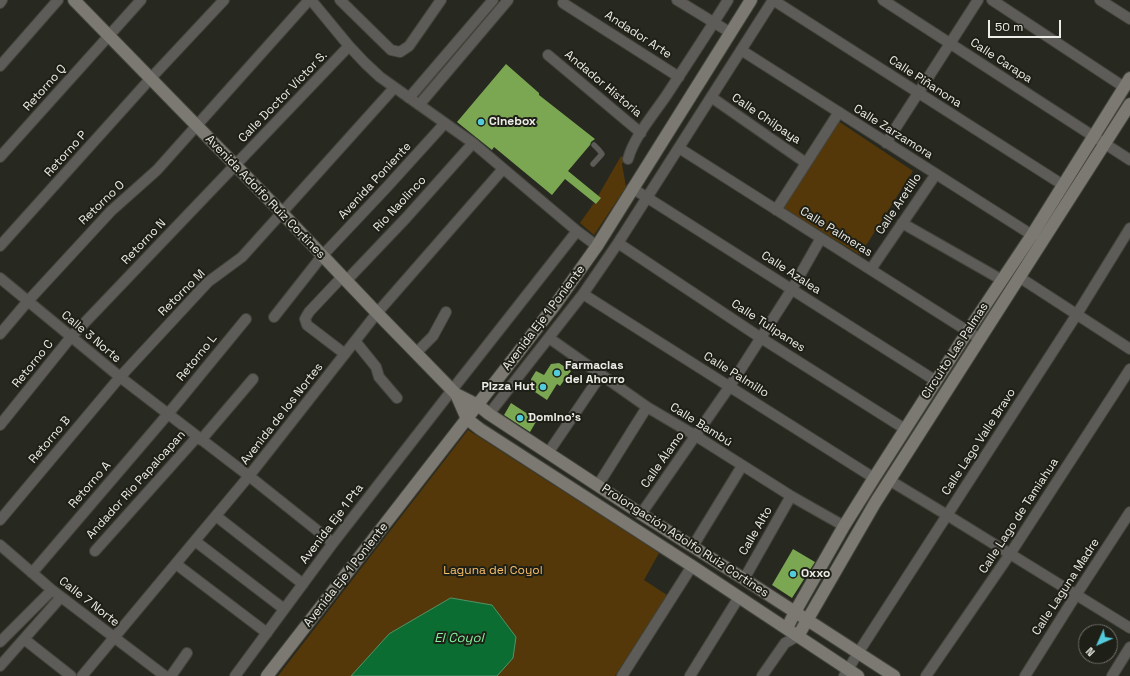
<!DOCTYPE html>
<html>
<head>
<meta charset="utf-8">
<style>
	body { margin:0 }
	#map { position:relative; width:1130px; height:676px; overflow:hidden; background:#27281f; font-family:"Space Grotesk",sans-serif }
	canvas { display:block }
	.north { position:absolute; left:1078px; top:624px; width:40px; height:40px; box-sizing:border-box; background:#1e1f16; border:1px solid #71716a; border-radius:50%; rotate:225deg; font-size:11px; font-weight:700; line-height:16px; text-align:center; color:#edede7 }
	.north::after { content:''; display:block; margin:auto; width:14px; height:18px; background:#53cbda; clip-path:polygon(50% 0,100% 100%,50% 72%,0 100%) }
	.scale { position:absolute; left:988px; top:20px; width:73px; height:18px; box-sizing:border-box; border:2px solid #edede7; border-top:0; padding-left:5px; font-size:12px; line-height:14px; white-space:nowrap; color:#edede7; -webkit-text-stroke:3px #1e1f16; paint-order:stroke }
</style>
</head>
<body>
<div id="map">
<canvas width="1130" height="676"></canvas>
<div class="north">N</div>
<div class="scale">50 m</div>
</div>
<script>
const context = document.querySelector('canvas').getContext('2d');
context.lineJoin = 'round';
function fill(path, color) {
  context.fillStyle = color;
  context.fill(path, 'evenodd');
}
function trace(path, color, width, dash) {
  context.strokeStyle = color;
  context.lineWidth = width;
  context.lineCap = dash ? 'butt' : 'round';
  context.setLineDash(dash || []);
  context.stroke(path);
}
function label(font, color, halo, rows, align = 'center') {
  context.font = font + ' "Space Grotesk",sans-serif';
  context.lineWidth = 4;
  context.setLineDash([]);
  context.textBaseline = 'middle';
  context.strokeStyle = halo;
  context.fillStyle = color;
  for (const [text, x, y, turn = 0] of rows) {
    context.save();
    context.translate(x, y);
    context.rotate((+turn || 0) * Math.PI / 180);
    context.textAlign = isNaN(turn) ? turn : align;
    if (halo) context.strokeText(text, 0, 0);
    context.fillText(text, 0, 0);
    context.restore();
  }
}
fill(new Path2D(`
	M838,121L913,171L860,255L782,207Z
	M621,156L625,159L622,164L626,187L594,235L580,223L594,203L596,204L600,198L598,196Z
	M468,430L659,553L644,580L667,595L615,676H278Z`), '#553809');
const water = new Path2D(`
	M451,598L492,605L516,637L513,658L497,676H351L389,634Z`);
fill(water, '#0c6d33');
trace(water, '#509369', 1);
fill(new Path2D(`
	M506,64L539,93V95L595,139L591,142L590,145L568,171L601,198L596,204L565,179L552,195L494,147L492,150L457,122Z
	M559,363L571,371L560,386L557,384L547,400L532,390L531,379L536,371L544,375L551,364Z
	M511,403L537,420L530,432L504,415Z
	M793,549L815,562L792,598L772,585Z`), '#7ba752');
const lane = new Path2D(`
	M593,164L602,154L599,150L594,145`);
const street = new Path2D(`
	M311,0L349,46L365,63L380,77L473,143L577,231L597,246
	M340,0L391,50L400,52L409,46L441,0
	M677,0L731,33
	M773,0L1063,185
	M883,0L1130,160
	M992,0L1124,87
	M1100,0L1130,19
	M0,3L2,0
	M563,3L679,77
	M741,50L1032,235
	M548,55L641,133
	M0,66L58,0
	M711,97L806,163
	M409,98L493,0
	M419,105L508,0
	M886,143L978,0
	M679,148L980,339
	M0,157L141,0
	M628,159C634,137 653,115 666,96C687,64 708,32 728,0
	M632,188L936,381
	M776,210L839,112
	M902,223L1002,280
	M618,243L761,338L905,429
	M0,246L151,78L224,0
	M871,269L936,174
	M342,277L309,312L305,319L307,325L345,354
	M1019,277L1130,349
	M0,278L120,377L249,476L333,543
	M346,281L406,218L473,143
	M583,294L874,478
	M274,317L322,256L387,187L445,123
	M0,334L28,301L111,211L157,170L309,0
	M549,338L647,407L696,436L791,496L844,526
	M355,341L376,367L379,377L397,398
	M416,353L433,336L446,312
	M489,414L583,294L618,243L773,0
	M0,425L71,337L349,46
	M201,440L253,379
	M548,453L601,375
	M889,480L947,515L1130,628
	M598,485L647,407
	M641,514L730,386L792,289L821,238
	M216,516L303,584
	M0,520L120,377L208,282L242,257L394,88
	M195,541L284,609
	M0,545L52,590L165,676
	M693,546L742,466
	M95,551L197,437
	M176,564L267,633
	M32,573L168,414L246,319
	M744,579L791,496
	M24,639L71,676
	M0,642L52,590
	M0,666L61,597
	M82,676L249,476L377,313L503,169
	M171,676L187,653
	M235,676L333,543L452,390L577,231
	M622,676L692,566
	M690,676L739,597
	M762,676L785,643L798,636
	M844,676L858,653L1077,314L1130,228
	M926,676L1010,554L1130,369
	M1025,676L1076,595L1130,512
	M1112,676L1130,647`);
const secondary = new Path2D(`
	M74,0L282,213L377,313L452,390L456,394L467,419L480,429L692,566L858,676
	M456,394L478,405L489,414L641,514L744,579L894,676
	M787,628L795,612L844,526L874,478L968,331L1032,235L1130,78
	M798,636L875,503L1130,104
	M267,676L555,305L597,246L751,0`);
trace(lane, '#43443b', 6);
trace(street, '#43443b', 12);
trace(secondary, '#43443b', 14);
trace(lane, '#5d5c58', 5);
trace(street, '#5d5c58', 10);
trace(secondary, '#7b7972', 12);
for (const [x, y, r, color] of [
	[481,122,4,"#53cbda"],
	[557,373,4,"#53cbda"],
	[543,387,4,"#53cbda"],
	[520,418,4,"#53cbda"],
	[793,574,4,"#53cbda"]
]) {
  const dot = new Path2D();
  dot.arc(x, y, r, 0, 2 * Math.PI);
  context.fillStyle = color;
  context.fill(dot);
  trace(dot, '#1e1f16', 1.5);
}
label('12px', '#edede7', '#1e1f16', [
	["Andador Arte",638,35,33],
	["Calle Carapa",1001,61,33],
	["Calle Piñanona",925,82,33],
	["Andador Historia",603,84,40],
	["Retorno Q",45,88,-48],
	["Calle Doctor Víctor S.",283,97,-46],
	["Calle Chilpaya",766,119,34],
	["Calle Zarzamora",893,132,32],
	["Retorno P",66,154,-48],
	["Avenida Poniente",375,181,-47],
	["Avenida Adolfo Ruiz Cortines",265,197,46],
	["Retorno O",102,203,-44],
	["Río Naolinco",400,204,-47],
	["Calle Aretillo",899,204,-56],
	["Calle Palmeras",836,232,32],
	["Retorno N",144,242,-46],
	["Calle Azalea",791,273,33],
	["Retorno M",182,293,-45],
	["Avenida Eje 1 Poniente",544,318,-53],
	["Calle Tulipanes",768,326,33],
	["Calle 3 Norte",91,337,40],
	["Circuito Las Palmas",955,351,-57],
	["Retorno L",197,358,-51],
	["Retorno C",33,364,-51],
	["Calle Palmillo",736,375,32],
	["Avenida de los Nortes",282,414,-52],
	["Calle Bambú",701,425,32],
	["Retorno B",50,440,-50],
	["Calle Lago Valle Bravo",979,442,-57],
	["Calle Álamo",663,460,-55],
	["Retorno A",90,485,-49],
	["Andador Río Papaloapan",136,485,-48],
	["Calle Lago de Tamiahua",1019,516,-57],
	["Avenida Eje 1 Pta",332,524,-53],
	["Calle Alto",756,531,-60],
	["Prolongación Adolfo Ruiz Cortines",685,541,33],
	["Avenida Eje 1 Poniente",346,575,-52],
	["Calle Laguna Madre",1066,587,-57],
	["Calle 7 Norte",89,602,38]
]);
label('bold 12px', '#edede7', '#1e1f16', [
	["Cinebox",489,122],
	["Farmacias",565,366],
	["del Ahorro",565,380],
	["Pizza Hut",535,387,"right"],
	["Domino's",528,418],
	["Oxxo",801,574]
], 'left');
label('12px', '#fabf6a', '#1e1f16', [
	["Laguna del Coyol",493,571]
]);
label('italic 13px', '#83f19f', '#1e1f16', [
	["El Coyol",459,638]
]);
</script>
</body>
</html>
